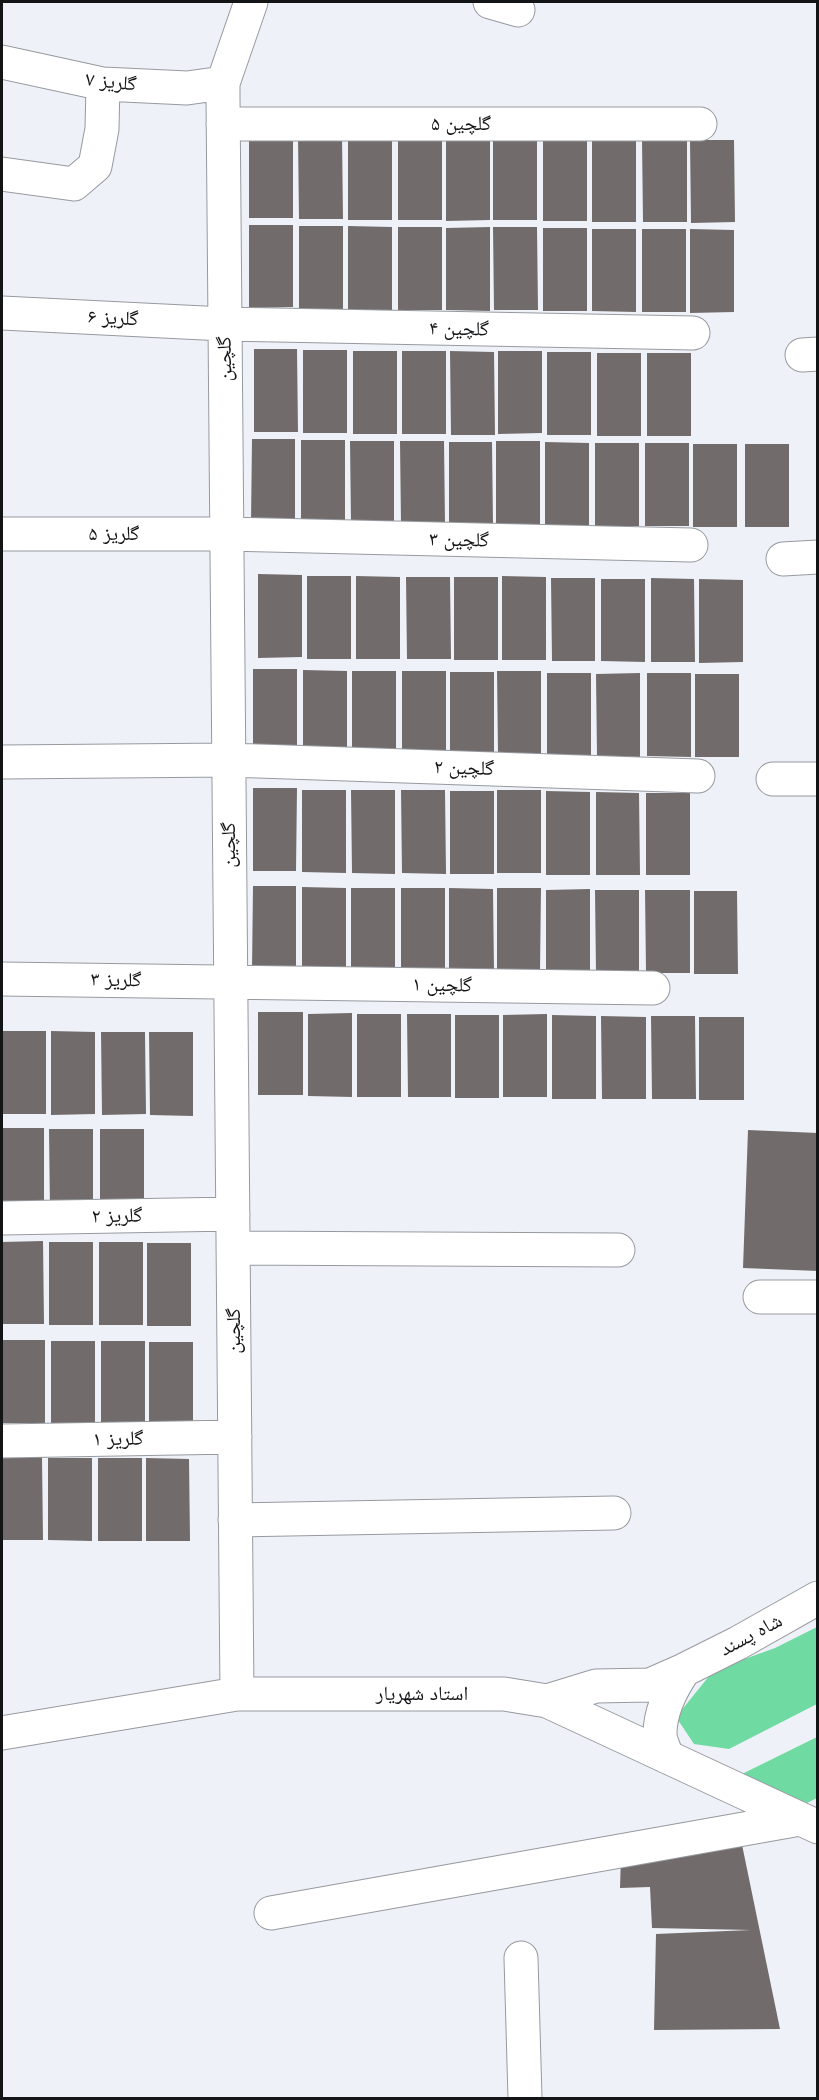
<!DOCTYPE html>
<html>
<head>
<meta charset="utf-8">
<style>
	body { margin:0 }
	#map { position:relative; width:819px; height:2100px; overflow:hidden; background:#eef2f8; font-family:Inter,sans-serif }
	canvas { display:block }
	.frame { position:absolute; inset:0; border:3px solid #131416; pointer-events:none }
</style>
</head>
<body>
<div id="map">
<canvas width="819" height="2100"></canvas>
<div class="frame"></div>
</div>
<script>
const context = document.querySelector('canvas').getContext('2d');
context.lineJoin = 'round';
function fill(path, color) {
  context.fillStyle = color;
  context.fill(path, 'evenodd');
}
function trace(path, color, width, dash) {
  context.strokeStyle = color;
  context.lineWidth = width;
  context.lineCap = dash ? 'butt' : 'round';
  context.setLineDash(dash || []);
  context.stroke(path);
}
function label(font, color, halo, rows, align = 'center') {
  context.font = font + ' Inter,"Noto Naskh Arabic",sans-serif';
  context.lineWidth = 6;
  context.setLineDash([]);
  context.textBaseline = 'middle';
  context.strokeStyle = halo;
  context.fillStyle = color;
  for (const [text, x, y, turn = 0] of rows) {
    context.save();
    context.translate(x, y);
    context.rotate((+turn || 0) * Math.PI / 180);
    context.textAlign = isNaN(turn) ? turn : align;
    if (halo) context.strokeText(text, 0, 0);
    context.fillText(text, 0, 0);
    context.restore();
  }
}
fill(new Path2D(`
	M817,1627V1704L729,1749L694,1744L676,1717L714,1670L775,1648Z
	M817,1737V1798L807,1803L742,1774Z`), '#6fdaa2');
fill(new Path2D(`
	M249,135H293V218H249Z
	M298,136H342L343,219H299Z
	M348,137H392V220H348Z
	M398,137H442V220H398Z
	M446,137L490,138V220L446,221Z
	M493,137H537V220H493Z
	M543,138H587V221H543Z
	M592,139H636V222H592Z
	M642,139H687V222H643Z
	M690,140H734L735,222L691,223Z
	M249,225H293V307L249,308Z
	M299,226H343V309H299Z
	M348,226L392,227V310H348Z
	M398,227H442V310H398Z
	M490,227V311L446,310V228Z
	M493,227H537L538,310H494Z
	M543,228H587V311H543Z
	M592,229H636V312L592,311Z
	M642,229H686V312H642Z
	M690,229L734,230V312L690,313Z
	M254,349H297L298,432H254Z
	M303,350H347V433H303Z
	M353,351H397V434H353Z
	M402,351H446V434H402Z
	M450,351L494,352L495,435H451Z
	M498,351H542V433L498,434Z
	M547,352H591V435H547Z
	M597,353H641V436H597Z
	M647,353H691V436H647Z
	M252,439H295V522H251Z
	M301,440H345V524L301,523Z
	M350,441H394V524H351Z
	M400,441H444L445,524H401Z
	M496,441H540V524H496Z
	M449,442H492L493,525H449Z
	M545,442L589,443V525H545Z
	M595,443H639V526H595Z
	M645,443H689V526H645Z
	M693,444H737V527H693Z
	M745,444H789V527H745Z
	M258,574L302,575V657L258,658Z
	M307,576H351V659H307Z
	M356,576L400,577V659H356Z
	M502,576L546,577V660H502Z
	M406,577H450L451,659H407Z
	M454,577H498V660H454Z
	M551,578H595V661H552Z
	M651,578L694,579L695,662H651Z
	M601,579H645V662L601,661Z
	M699,579L743,580V662L699,663Z
	M253,669H297V752H253Z
	M303,670L347,671V754H303Z
	M352,671H396V754L352,755Z
	M402,671H446V754H402Z
	M497,671H541V754H498Z
	M450,672H494V755H450Z
	M547,673H591V755L547,756Z
	M640,673V757L597,756L596,674Z
	M647,673H691V757L647,756Z
	M695,674H739V757H695Z
	M253,788H297L296,871H253Z
	M302,790H346V873L302,872Z
	M351,790H395V874L352,873Z
	M401,790H445L446,874L402,873Z
	M497,790H541V873H497Z
	M450,791H494V874H450Z
	M546,791L590,792V875H546Z
	M596,792L639,793L640,875H596Z
	M646,793H690V875H646Z
	M253,886H296V969H252Z
	M302,887L346,888V970L302,971Z
	M351,888H395V971H351Z
	M401,888H445V971H401Z
	M449,888L493,889L494,972H449Z
	M497,888H541L540,971H497Z
	M590,889V973L546,972V890Z
	M595,890H639V973H596Z
	M645,890H690V973H646Z
	M694,891H737L738,974H694Z
	M258,1012H303V1095H258Z
	M352,1013V1097L308,1096V1014Z
	M357,1014H401V1097H357Z
	M407,1014H451V1097H408Z
	M547,1014V1097H503V1015Z
	M455,1015H499V1098H455Z
	M552,1015L596,1016V1099H552Z
	M601,1016L646,1017V1099H602Z
	M651,1016H695L696,1099H652Z
	M699,1017H744V1100H699Z
	M2,1031H46V1114H2Z
	M51,1031L95,1032V1114L51,1115Z
	M101,1032H145L146,1114L102,1115Z
	M149,1032H193V1116L150,1115Z
	M2,1128H44V1211H2Z
	M49,1129H93V1212L50,1211Z
	M100,1129H144V1212L100,1211Z
	M748,1130L818,1133V1271L743,1268Z
	M43,1241L44,1324H2V1242Z
	M49,1242H93V1325H49Z
	M99,1242H143V1325H99Z
	M147,1243H191V1326H147Z
	M2,1340H45V1423H2Z
	M51,1341H95V1424H51Z
	M101,1341H145V1424H101Z
	M149,1342H193V1425H149Z
	M2,1457H42L43,1540H2Z
	M48,1458H92V1541L48,1540Z
	M98,1458H142V1541H98Z
	M146,1458L189,1459L190,1541H146Z
	M740,1835L780,2029L654,2030L656,1934L751,1930L652,1928L650,1887L620,1888L621,1856Z`), '#726b6b');
const minor = new Path2D(`
	M490,2L518,10
	M2,62L103,84L187,88L223,83
	M223,124H700
	M2,174L74,184L95,166L102,129L103,84
	M2,313L224,324L693,333
	M802,355L818,354
	M2,534H226L691,545
	M783,559L818,557
	M2,762L229,760L698,776
	M773,779H818
	M2,979L653,988
	M2,1218L233,1214
	M233,1248L618,1250
	M760,1297H818
	M2,1441L235,1437
	M235,1520L614,1513
	M684,1670L738,1643L818,1598
	M237,1694L223,97V83L251,2
	M547,1701L596,1686L650,1685L684,1670C671,1689 660,1711 660,1734C660,1741 665,1750 667,1757
	M2,1733L237,1694H504L547,1701L818,1827
	M271,1913L800,1819
	M521,1958L525,2098`);
trace(minor, '#969a9f', 35);
trace(minor, '#fff', 33);
label('20px', '#131416', '#fff', [
	["گلریز ۷",111,82,6],
	["گلچین ۵",461,124],
	["گلریز ۶",113,318,3],
	["گلچین ۴",459,329,1],
	["گلچین",225,359,-91],
	["گلریز ۵",114,534],
	["گلچین ۳",459,540,1],
	["گلچین ۲",464,768,2],
	["گلچین",229,845,-90],
	["گلریز ۳",116,980,1],
	["گلچین ۱",442,985,1],
	["گلریز ۲",117,1216,-1],
	["گلچین",234,1331,-90],
	["گلریز ۱",118,1439,-1],
	["شاه پسند",751,1635,-28],
	["استاد شهریار",422,1694]
]);
</script>
</body>
</html>
